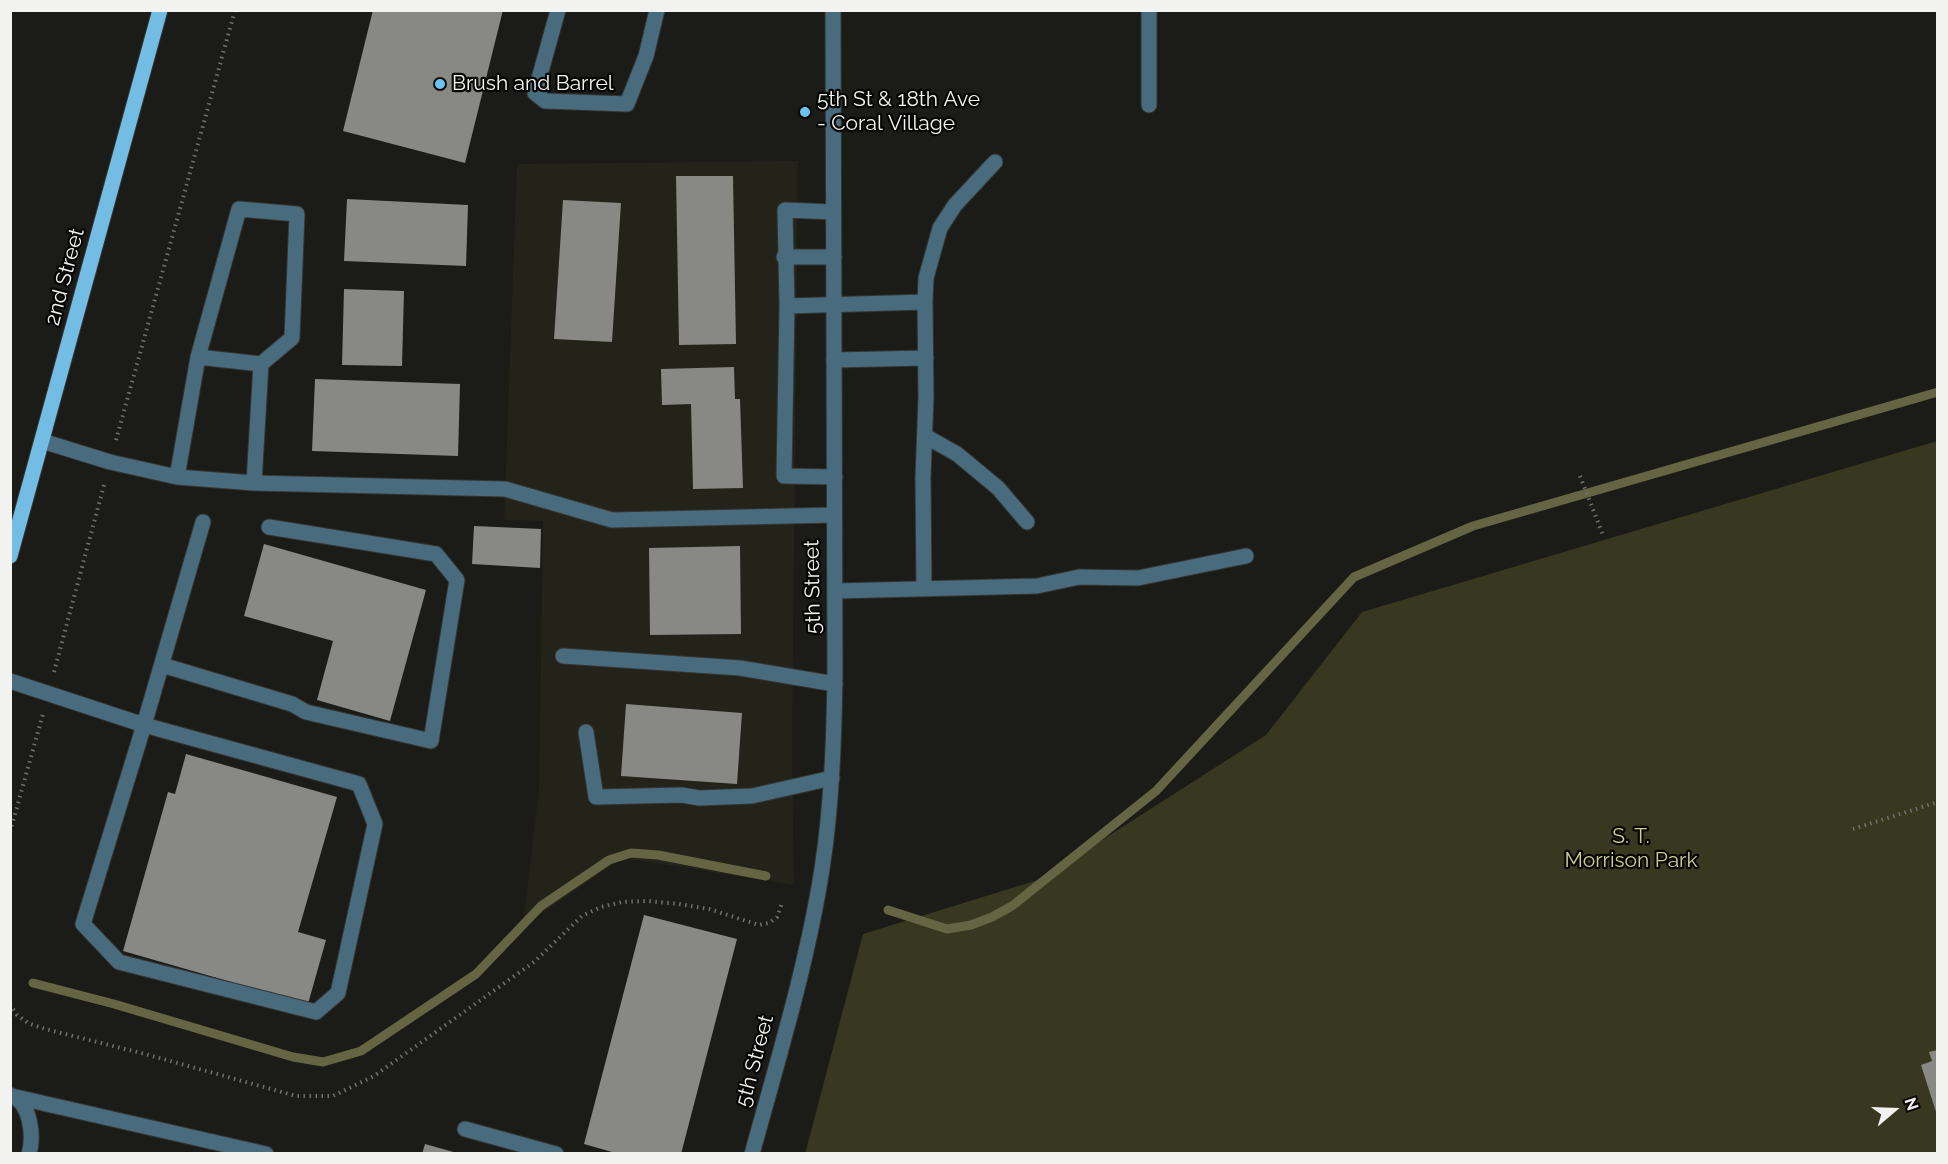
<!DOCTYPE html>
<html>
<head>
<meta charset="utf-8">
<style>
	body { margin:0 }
	#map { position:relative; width:1948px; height:1164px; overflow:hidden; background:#1b1b18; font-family:Raleway,sans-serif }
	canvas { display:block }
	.frame { position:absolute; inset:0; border:12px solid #f2f2f0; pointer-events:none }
	.north { position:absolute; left:1864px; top:1080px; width:60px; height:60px; -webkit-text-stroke:4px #060605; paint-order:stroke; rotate:71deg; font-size:16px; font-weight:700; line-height:24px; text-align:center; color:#f2f2f0 }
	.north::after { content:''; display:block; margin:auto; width:21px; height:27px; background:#f2f2f0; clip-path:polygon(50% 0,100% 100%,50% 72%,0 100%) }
</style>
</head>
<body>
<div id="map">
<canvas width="1948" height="1164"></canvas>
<div class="frame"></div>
<div class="north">N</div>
</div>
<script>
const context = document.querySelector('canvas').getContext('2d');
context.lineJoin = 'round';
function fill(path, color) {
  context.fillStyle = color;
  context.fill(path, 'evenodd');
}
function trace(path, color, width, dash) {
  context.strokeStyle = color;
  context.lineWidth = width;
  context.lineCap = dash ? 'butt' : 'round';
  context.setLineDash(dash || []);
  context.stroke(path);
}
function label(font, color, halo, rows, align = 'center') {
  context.font = font + ' Raleway,sans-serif';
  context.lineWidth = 4.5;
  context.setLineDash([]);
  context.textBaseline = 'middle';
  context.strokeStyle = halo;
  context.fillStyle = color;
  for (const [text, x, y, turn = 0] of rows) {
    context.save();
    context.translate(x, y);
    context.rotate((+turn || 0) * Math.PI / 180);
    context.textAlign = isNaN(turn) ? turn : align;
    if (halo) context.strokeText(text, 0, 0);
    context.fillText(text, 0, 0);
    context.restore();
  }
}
fill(new Path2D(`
	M798,161L792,748L794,885L623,858L523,926L539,789L543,521L504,520L517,164Z`), '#23231a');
fill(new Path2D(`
	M1937,441V1153L805,1154L863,934L1041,879L1266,735L1362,612Z`), '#38371f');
trace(new Path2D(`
	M888,910L947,929L971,925L992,917L1012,906L1156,791L1354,577L1473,526L1938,392
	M33,983L114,1004L293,1057L323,1062L361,1051L476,974L541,906L609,860L631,853L658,855L766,876`), '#666543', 9);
fill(new Path2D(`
	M373,10H503L465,163L343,131Z
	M676,176H733L736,344L679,345Z
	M347,199L468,205L466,266L344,261Z
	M563,200L621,203L612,342L554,339Z
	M344,289L404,291L402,366L342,365Z
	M734,367L735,399H740L743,488L693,489L691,404L662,405L661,369Z
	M315,379L460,384L458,456L312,451Z
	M474,526L541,529L540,568L472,564Z
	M264,544L426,590L390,721L317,700L333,641L244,616Z
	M740,546L741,634L650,635L649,548Z
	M626,704L742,713L737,784L621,776Z
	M186,754L337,797L298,932L326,940L308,1004L123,951L168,792L175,794Z
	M644,915L737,939L681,1154H619L584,1144Z
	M1938,1050V1115H1937L1921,1065L1932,1061L1929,1052Z
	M425,1144L457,1153V1154H422Z`), '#888884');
const service = new Path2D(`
	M558,10L535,93L545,101L627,104L646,56L657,10
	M1149,105V10
	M833,212L785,210L787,306L784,476L835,477
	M784,257H834
	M787,306L925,302
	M198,357L261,364
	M834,360L926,358
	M925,436L957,454L998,488L1027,522
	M42,441L110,462L177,477L254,483L505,489L612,520L834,515
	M177,477L198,357L239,209L297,214L292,338L261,364L254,483
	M924,589L923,478L926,397L925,302L926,278L940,228L955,205L995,162
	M835,591L1037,586L1079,577L1138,578L1246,556
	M563,656L740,668L835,684
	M162,665L292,704L306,712L431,741L457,580L436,554L269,527
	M10,681L144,725L359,784L375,824L338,993L316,1012L119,962L83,924L144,725L203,522
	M586,732L596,797L682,795L699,798L752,796L832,778
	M10,1095C31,1102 34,1136 29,1154
	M16,1097L266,1154
	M465,1129L556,1154`);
const tertiary = new Path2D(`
	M752,1154C778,1059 807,965 822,869C832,804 834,738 835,673L833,10`);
const primary = new Path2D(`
	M10,556L160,10`);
trace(service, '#353532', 17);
trace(tertiary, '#353532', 17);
trace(primary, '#353532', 17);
trace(new Path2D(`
	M116,440L235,10
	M1580,476L1603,535
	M54,672L104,485
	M1853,829L1938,802
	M10,832L43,714
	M10,1004L17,1015L28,1023L45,1029L145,1054L296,1096H333L374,1076L534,962L582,916L601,907L622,902L647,901L679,904L709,909L759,925L769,923L777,917L782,903`), '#71716e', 4, [1.5, 4.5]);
trace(service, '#496b7e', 15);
trace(tertiary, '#496b7e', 15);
trace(primary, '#73bce4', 15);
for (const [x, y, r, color] of [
	[440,84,6,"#6bc3f2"],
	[805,112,6,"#6bc3f2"]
]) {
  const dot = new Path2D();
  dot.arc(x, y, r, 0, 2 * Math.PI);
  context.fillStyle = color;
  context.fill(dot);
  trace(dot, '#060605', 2);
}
label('21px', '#f2f2f0', '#060605', [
	["Brush and Barrel",452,84],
	["5th St & 18th Ave",817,100],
	["- Coral Village",817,124]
], 'left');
label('21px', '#f2f2f0', '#060605', [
	["2nd Street",65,277,-75],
	["5th Street",813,587,-91],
	["5th Street",755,1061,-75]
]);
label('21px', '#cfcc8f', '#060605', [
	["S. T.",1631,837],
	["Morrison Park",1631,861]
]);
</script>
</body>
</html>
